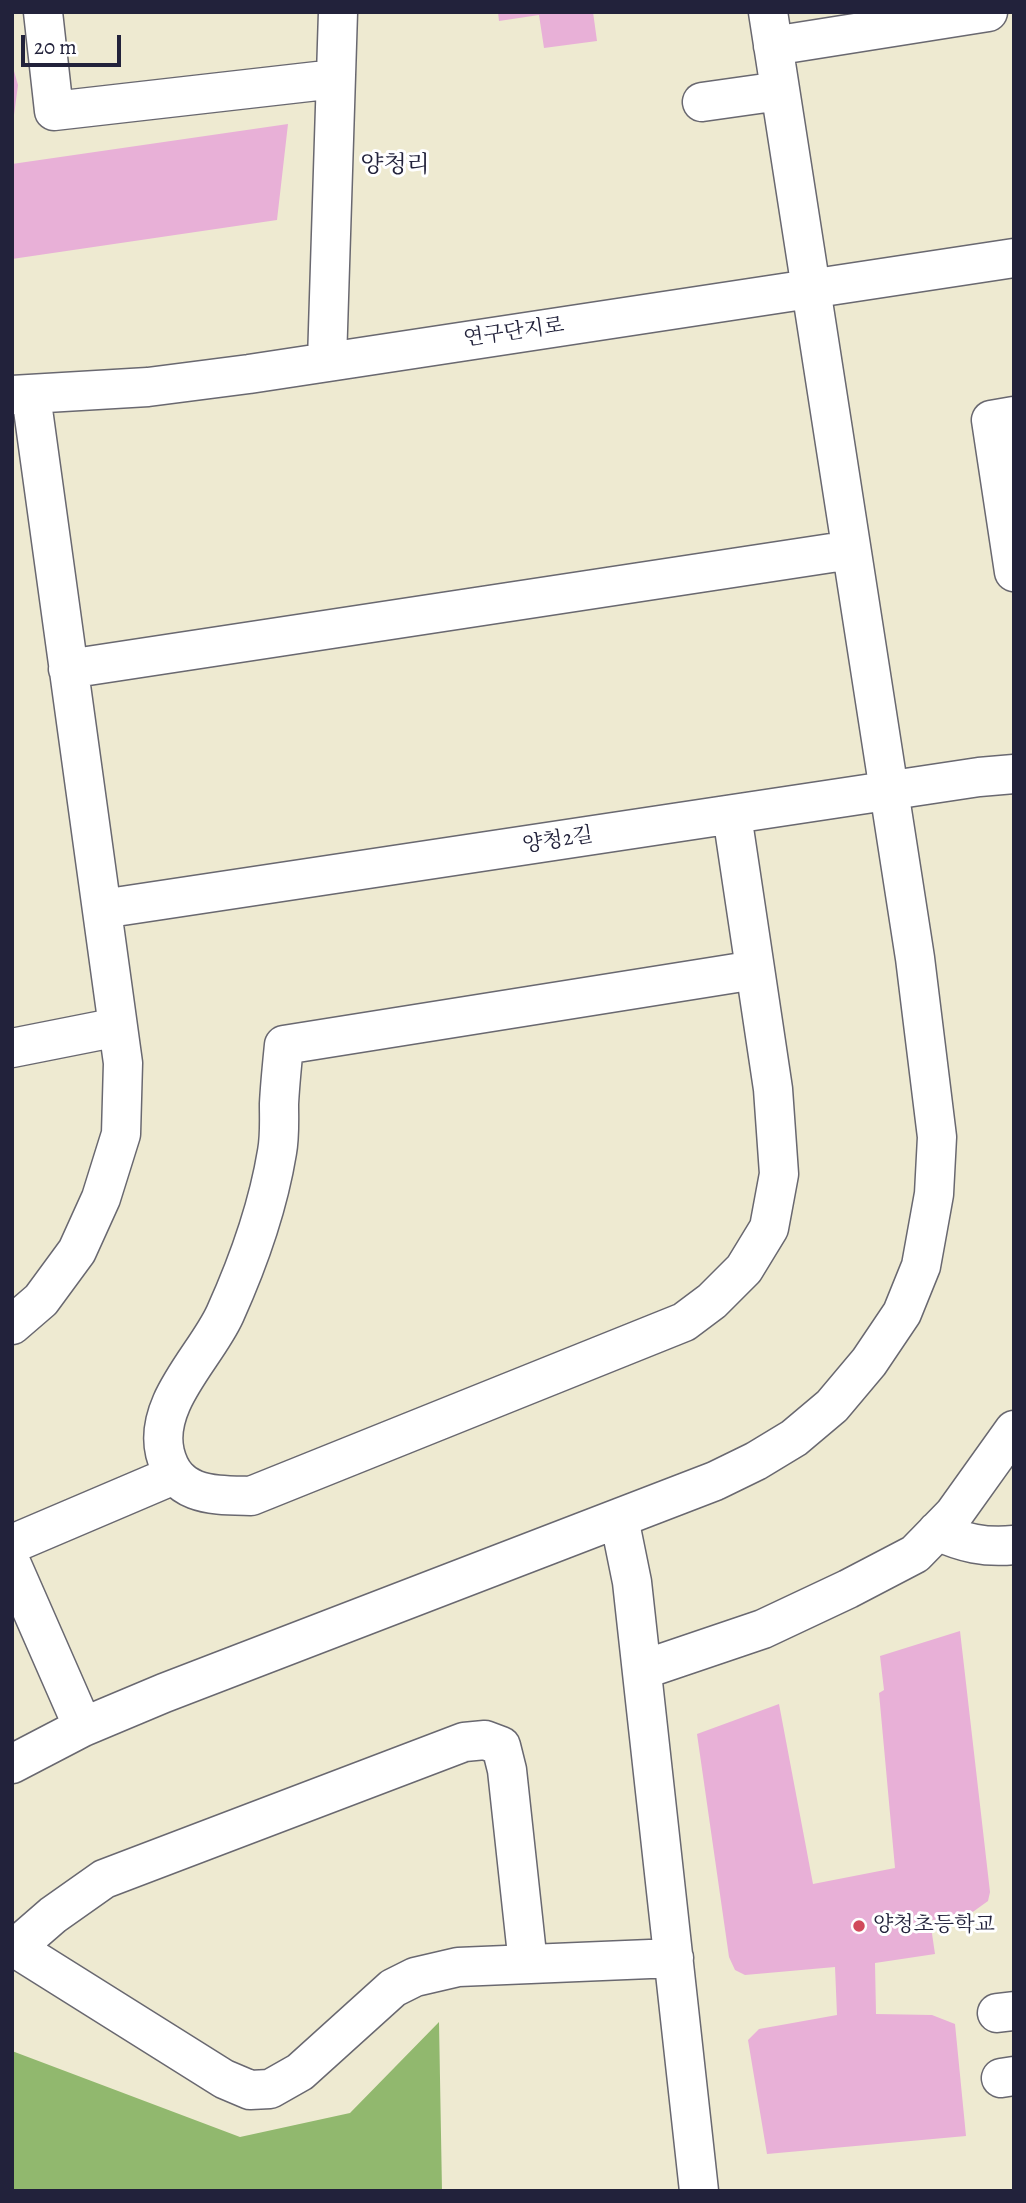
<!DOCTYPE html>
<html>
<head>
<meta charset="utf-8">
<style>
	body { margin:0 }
	#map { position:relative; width:1026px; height:2203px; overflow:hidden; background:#eeead1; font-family:Alegreya,serif }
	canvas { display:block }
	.frame { position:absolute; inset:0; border:14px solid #22223b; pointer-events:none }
	.scale { position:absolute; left:21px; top:35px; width:100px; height:32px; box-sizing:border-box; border:4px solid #22223b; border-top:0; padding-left:9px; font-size:21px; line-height:24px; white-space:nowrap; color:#22223b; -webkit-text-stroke:5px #fff; paint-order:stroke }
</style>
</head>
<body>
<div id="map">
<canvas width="1026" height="2203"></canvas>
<div class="frame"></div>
<div class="scale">20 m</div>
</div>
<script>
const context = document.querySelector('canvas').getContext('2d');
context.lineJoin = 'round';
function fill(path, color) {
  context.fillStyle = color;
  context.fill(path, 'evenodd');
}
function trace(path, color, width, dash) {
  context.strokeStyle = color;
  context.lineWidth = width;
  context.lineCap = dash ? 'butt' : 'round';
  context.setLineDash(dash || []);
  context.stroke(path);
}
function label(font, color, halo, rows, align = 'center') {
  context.font = font + ' Alegreya,"Noto Serif KR",serif';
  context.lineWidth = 6;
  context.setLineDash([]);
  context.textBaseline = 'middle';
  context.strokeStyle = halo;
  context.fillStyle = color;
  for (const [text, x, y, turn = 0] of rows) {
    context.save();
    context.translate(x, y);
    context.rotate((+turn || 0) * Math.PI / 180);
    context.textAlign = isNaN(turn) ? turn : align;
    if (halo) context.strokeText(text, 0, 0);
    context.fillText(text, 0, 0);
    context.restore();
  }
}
fill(new Path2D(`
	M439,2022L442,2191H12V2051L240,2137L350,2113Z`), '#91b86e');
fill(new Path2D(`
	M498,12H593L597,41L544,48L539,15L499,21Z
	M12,64L18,85L14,115H12Z
	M288,124L277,220L12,259V164Z
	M960,1631L990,1892L988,1901L963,1919L930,1920L935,1954L875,1963L876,2014L932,2015L955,2024L966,2136L767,2154L748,2040L759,2029L837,2015L835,1967L745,1975L735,1970L729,1957L697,1734L779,1704L813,1884L895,1868L879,1693L884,1690L880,1656Z`), '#e8b0d7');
const minor = new Path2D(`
	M43,12L54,111L335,79
	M773,46L988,12
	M702,102L780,91
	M327,361L338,12
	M12,395L148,387L249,374L1014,258
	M1014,416L991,420L1014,572
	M68,669L851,550
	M732,815L773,1089L779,1174L769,1228L744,1269L712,1301L684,1322L251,1496C213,1495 176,1497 165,1453C153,1403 206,1356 225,1314C248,1263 268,1207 277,1152C280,1136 279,1119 279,1104C280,1084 282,1065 284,1045L755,970
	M102,909L979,777L1014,774
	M12,1048L118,1027
	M12,1325L41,1300L77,1251L101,1198L121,1134L123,1063L31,395
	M619,1518L632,1582L699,2191
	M937,1531C963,1543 985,1548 1014,1545
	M12,1544L174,1475
	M12,1565L83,1727
	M642,1670L763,1629L848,1589L915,1554L954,1514L1014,1430
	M12,1764L83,1727L164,1693L715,1481L756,1461L794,1438L832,1406L869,1362L902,1313L921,1266L934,1194L937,1137L915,958L768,12
	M12,1946L224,2079L250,2090L270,2089L300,2072L393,1988L415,1977L458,1967L674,1958
	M15,1948L53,1915L104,1879L464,1742L485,1740L501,1746L507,1770L528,1964
	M997,2013L1014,2011
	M1001,2078L1014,2076`);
trace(minor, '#696870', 41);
trace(minor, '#fff', 38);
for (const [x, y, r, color] of [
	[859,1926,7,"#d1495b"]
]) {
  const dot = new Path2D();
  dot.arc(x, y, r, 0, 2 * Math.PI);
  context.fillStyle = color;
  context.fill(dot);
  trace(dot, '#fff', 2.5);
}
label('21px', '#22223b', '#fff', [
	["연구단지로",514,333,-8],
	["양청2길",558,841,-9]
]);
label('21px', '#22223b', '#fff', [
	["양청초등학교",873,1926]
], 'left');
label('24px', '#22223b', '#fff', [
	["양청리",395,166]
]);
</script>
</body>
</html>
